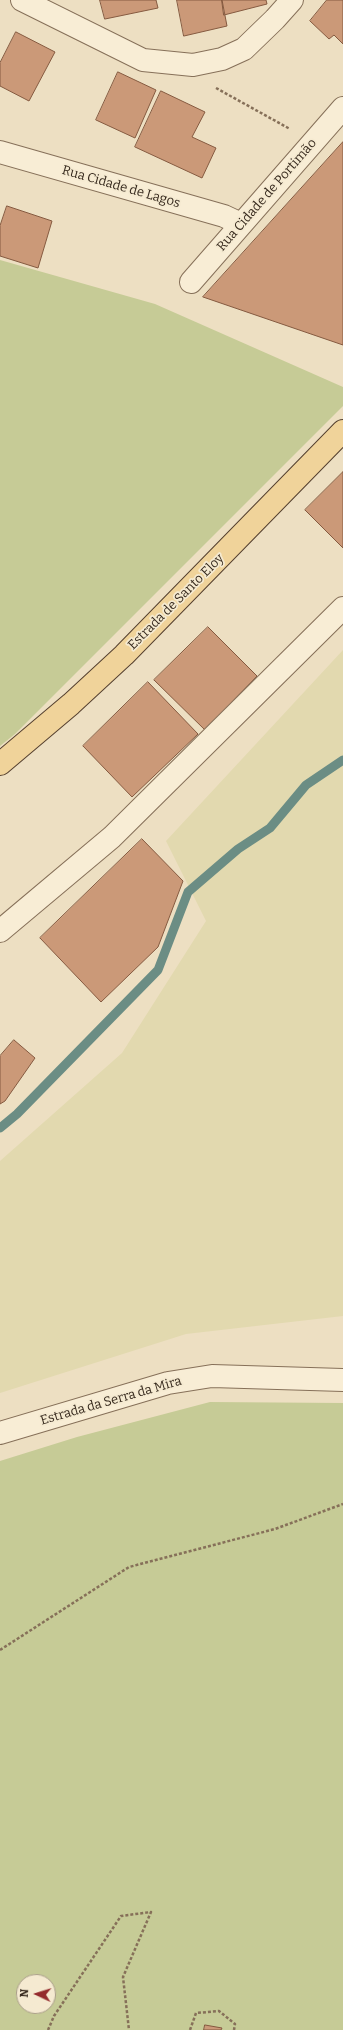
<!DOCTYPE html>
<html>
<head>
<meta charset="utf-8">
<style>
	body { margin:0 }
	#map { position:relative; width:343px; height:2030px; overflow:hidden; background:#eddfc2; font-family:Bitter,serif }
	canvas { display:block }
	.north { position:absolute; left:16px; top:1974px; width:40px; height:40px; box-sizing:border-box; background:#f5ead1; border:1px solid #a99d89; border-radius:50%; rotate:274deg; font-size:11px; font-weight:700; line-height:16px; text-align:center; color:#36291d }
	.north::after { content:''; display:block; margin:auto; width:14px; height:18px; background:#942b2d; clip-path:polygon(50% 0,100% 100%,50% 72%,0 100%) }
</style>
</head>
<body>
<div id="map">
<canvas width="343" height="2030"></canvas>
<div class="north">N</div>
</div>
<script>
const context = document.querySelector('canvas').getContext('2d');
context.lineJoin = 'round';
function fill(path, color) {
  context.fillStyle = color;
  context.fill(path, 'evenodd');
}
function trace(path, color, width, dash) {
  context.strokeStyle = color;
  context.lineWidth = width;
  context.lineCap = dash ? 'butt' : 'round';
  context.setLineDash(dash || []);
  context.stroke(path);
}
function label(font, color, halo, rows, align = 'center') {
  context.font = font + ' Bitter,serif';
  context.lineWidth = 3.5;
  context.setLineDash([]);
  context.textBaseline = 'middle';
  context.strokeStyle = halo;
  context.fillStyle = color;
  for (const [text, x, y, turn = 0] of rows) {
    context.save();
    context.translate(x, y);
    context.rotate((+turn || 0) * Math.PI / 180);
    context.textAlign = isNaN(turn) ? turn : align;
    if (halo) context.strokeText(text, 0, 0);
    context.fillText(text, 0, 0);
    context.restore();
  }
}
fill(new Path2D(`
	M343,650V1316L186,1334L0,1393V1161L122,1053L206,921L166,841Z`), '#e2d9af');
fill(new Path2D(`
	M0,260L155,304L343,387V406L15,734L0,746Z
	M210,1402L343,1403V2030H0V1461L77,1437ZM24,1982H48V2006H24Z`), '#c6cb96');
trace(new Path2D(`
	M0,1128L17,1114L158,970L188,892L238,849L270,828L306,785L343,760`), '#6b8d84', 9);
const building = new Path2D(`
	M100,0H156L158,8L105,19Z
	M177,0H222L227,26L184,36Z
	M222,0H266L267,4L224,15Z
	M327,0H343V44L334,35L329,39L310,21Z
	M16,32L55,52L29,101L0,86V63Z
	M118,72L156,90L135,138L96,120Z
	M161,91L205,112L192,137L216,148L202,178L135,147Z
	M343,142V345L203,297Z
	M7,206L52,221L38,268L0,256V226Z
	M343,472V548L305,510Z
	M208,627L257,676L205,730L154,680Z
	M148,682L198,734L132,797L83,746Z
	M142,839L183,881L158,947L101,1002L40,938Z
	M14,1040L35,1058L5,1101L0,1104V1056Z
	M205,2025L222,2028L221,2030H204Z`);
fill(building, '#cb9978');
trace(building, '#855a40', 1);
const minor = new Path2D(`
	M22,0L143,60L193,65L222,59L244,49L275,19L292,0
	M0,152L224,216L241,224
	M191,282L343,108
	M0,931L112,837L343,608
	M0,1433L168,1383L212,1376L343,1380`);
const major = new Path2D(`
	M0,764L71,704L124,655L343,431`);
trace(minor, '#867059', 24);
trace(major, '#543f2e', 24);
trace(new Path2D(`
	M216,88L290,129
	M0,1650L129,1567L275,1529L343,1504
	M48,2030L54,2016L121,1916L151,1912L123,1977L129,2030
	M190,2030L196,2013L219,2011L235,2024L234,2030`), '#867059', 2.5, [3, 2]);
trace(minor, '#f8edd5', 22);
trace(major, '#f0d39a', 22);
label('13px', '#36291d', '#f5ead1', [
	["Rua Cidade de Lagos",121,187,16],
	["Rua Cidade de Portimão",267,195,-49],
	["Estrada de Santo Eloy",176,602,-45],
	["Estrada da Serra da Mira",111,1401,-16]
]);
</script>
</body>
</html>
